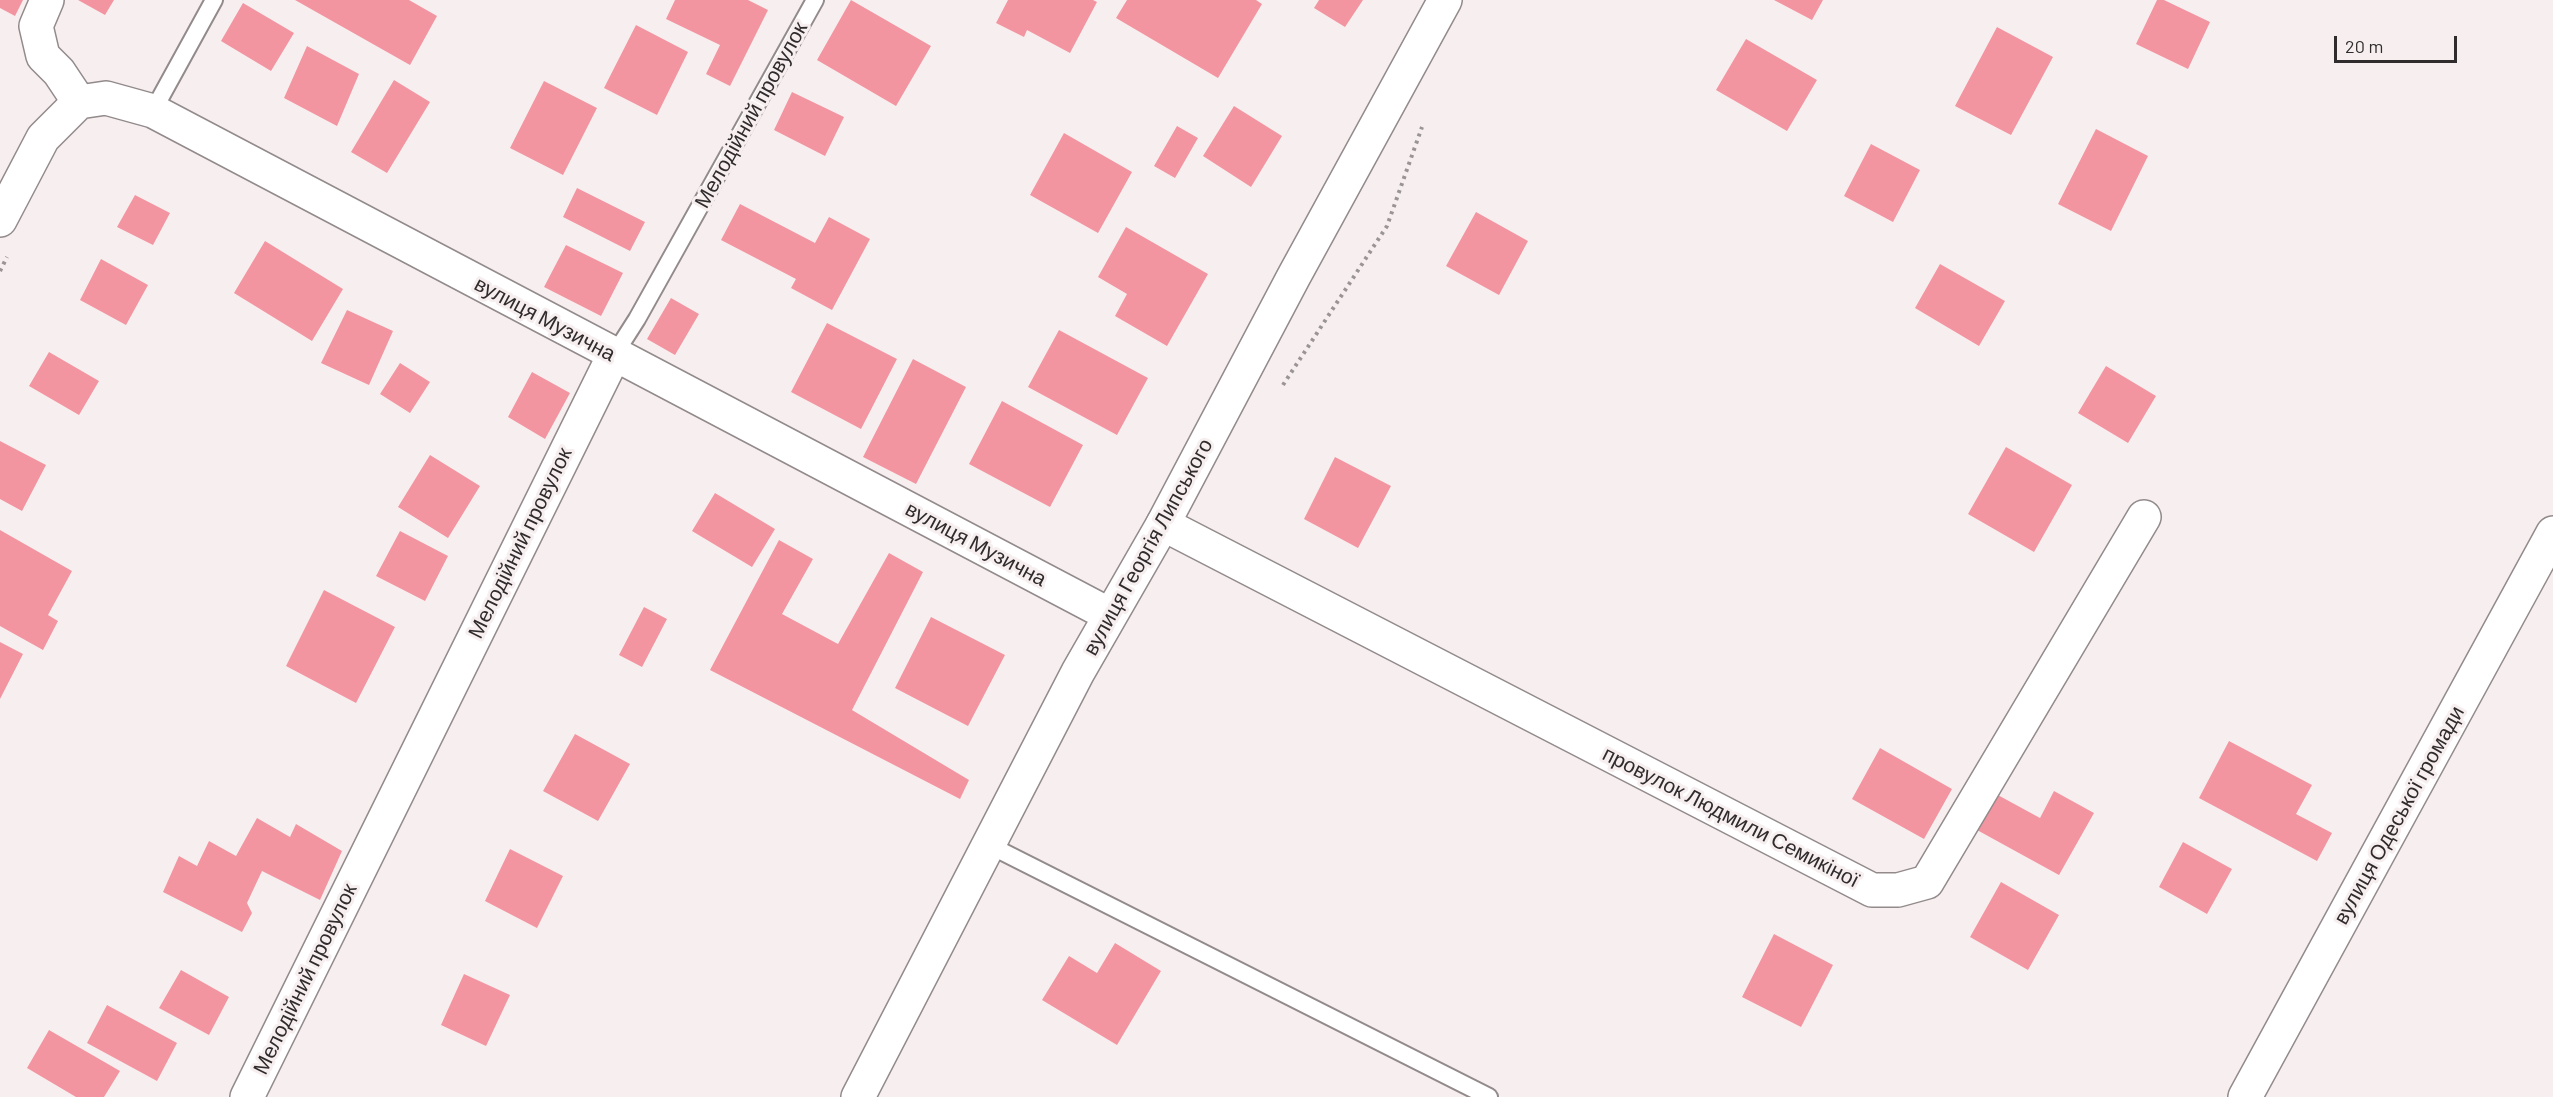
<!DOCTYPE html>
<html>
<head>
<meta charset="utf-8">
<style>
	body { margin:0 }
	#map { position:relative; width:2553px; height:1097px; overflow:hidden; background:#f7efef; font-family:Barlow,sans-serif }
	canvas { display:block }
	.scale { position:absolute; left:2334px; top:36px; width:123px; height:27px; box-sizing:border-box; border:3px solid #302c2d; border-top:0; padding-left:8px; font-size:18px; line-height:21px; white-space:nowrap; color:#302c2d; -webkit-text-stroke:4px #f7efef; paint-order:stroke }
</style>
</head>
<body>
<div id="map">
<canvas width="2553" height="1097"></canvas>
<div class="scale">20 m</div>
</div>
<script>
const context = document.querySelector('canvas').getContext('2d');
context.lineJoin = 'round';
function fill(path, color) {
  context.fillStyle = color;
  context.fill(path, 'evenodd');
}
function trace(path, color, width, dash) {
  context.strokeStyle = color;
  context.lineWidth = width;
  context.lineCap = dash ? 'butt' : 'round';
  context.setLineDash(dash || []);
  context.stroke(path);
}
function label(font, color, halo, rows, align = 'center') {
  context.font = font + ' Barlow,sans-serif';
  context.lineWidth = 6;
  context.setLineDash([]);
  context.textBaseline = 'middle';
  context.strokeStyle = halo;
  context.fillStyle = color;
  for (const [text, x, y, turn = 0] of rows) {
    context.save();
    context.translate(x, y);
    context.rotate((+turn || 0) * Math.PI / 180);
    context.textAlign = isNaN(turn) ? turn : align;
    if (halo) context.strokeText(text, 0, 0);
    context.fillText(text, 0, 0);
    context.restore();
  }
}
fill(new Path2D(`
	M0,0H23L15,16L0,8Z
	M78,0H114L105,15Z
	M295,0H409L437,16L410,65Z
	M675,0H748L768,10L730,86L706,74L720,45L666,19Z
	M851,0L931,46L896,106L817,60Z
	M1008,0H1093L1097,2L1070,53L1027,30L1024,37L996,23Z
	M1127,0H1256L1262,4L1218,78L1116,18Z
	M1319,0H1363L1345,27L1314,8Z
	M1774,0H1823L1812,20Z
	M2157,0H2164L2210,22L2188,69L2136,44Z
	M243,3L294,33L271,71L221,41Z
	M636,25L688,52L657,115L604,88Z
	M1997,27L2053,57L2011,135L1955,106Z
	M1746,39L1817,80L1787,131L1716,90Z
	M307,46L359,74L337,126L284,98Z
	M394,80L430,102L387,173L351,152Z
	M544,81L597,108L563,175L510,148Z
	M792,92L844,117L825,156L774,130Z
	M1234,106L1282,136L1251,187L1203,156Z
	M1177,126L1198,138L1175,178L1154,166Z
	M2096,129L2148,156L2111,231L2058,204Z
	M1064,133L1132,172L1098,233L1030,195Z
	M1871,144L1920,170L1893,222L1844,196Z
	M577,188L645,222L630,251L563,217Z
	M135,195L170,213L153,245L117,227Z
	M740,204L815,243L829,217L870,239L832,310L791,288L796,279L721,240Z
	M1476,212L1528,241L1499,295L1446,266Z
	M1126,227L1208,274L1167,346L1115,316L1127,294L1098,277Z
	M265,241L343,289L312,341L234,293Z
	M566,245L623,273L601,316L544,287Z
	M101,259L148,285L126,325L80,300Z
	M1940,264L2005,301L1979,346L1915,308Z
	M671,298L699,314L675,355L647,339Z
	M347,310L393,331L369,385L321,363Z
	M827,323L897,359L861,429L791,392Z
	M1059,330L1148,378L1117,435L1028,387Z
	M49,352L99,381L79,415L29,386Z
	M913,359L966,387L916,484L863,457Z
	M400,363L430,382L410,413L380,394Z
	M2106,366L2156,396L2128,443L2078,413Z
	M532,372L570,393L545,439L508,417Z
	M1002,401L1083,445L1050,507L969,464Z
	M0,441L46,465L22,511L0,499Z
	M2006,447L2072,485L2034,552L1968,514Z
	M430,455L480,486L448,538L398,507Z
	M1335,457L1391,486L1358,548L1304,519Z
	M715,493L775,529L752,567L692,531Z
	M0,530L72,571L48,615L58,621L43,650L0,626Z
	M400,531L448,556L425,601L376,576Z
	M779,540L813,559L782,614L838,644L889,553L923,572L852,710L969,780L960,799L710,670Z
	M324,590L395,627L356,703L286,666Z
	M644,607L667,619L642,667L619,655Z
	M931,617L1005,655L968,726L895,688Z
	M0,642L23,654L0,699Z
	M575,734L630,764L598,821L543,791Z
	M2229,741L2312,785L2296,814L2332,833L2317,861L2199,798Z
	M1880,748L1952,789L1924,839L1852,799Z
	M2054,791L2094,813L2059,875L1977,830L1996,794L2040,818Z
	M257,818L290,837L296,824L342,851L320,900L262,871L247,903L252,913L242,932L163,892L179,856L197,866L209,841L236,856Z
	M2183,842L2232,869L2207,914L2159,887Z
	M510,849L563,876L537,928L485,901Z
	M2001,882L2059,915L2028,970L1970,937Z
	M1774,934L1833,965L1801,1027L1742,997Z
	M1115,943L1161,971L1117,1045L1042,1000L1069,956L1097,973Z
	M181,970L229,997L209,1035L159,1008Z
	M464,974L510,995L486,1046L441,1025Z
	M107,1005L177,1043L157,1081L87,1043Z
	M49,1030L120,1071L104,1097H76L27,1068Z`), '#f295a1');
const service = new Path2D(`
	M153,111L214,0
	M614,355L637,319L815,0
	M989,845L1489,1097`);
const minor = new Path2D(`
	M47,0L36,26L43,56L59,72L79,102
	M1163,524L1872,890H1898L1927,882L2144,517
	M247,1097L614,355
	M2245,1097L2553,533`);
const tertiary = new Path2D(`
	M0,220L43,138L79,102L106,98L153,111L1110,615
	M858,1097L1078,672L1163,524L1294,276L1445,0`);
trace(service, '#928a8b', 20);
trace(minor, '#928a8b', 36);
trace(tertiary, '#928a8b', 36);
trace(new Path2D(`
	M0,271L7,257
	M1283,385L1387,226L1422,127`), '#9a9494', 4, [3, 4.5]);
trace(service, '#fff', 16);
trace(minor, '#fff', 33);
trace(tertiary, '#fff', 33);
label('21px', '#302c2d', '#f7efef', [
	["Мелодійний провулок",751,115,-61],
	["вулиця Музична",545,319,28],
	["Мелодійний провулок",520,543,-64],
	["вулиця Музична",976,544,28],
	["вулиця Георгія Липського",1148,547,-61],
	["вулиця Одеської громади",2399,815,-61],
	["провулок Людмили Семикіної",1731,817,27],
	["Мелодійний провулок",305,979,-64]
]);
</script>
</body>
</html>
